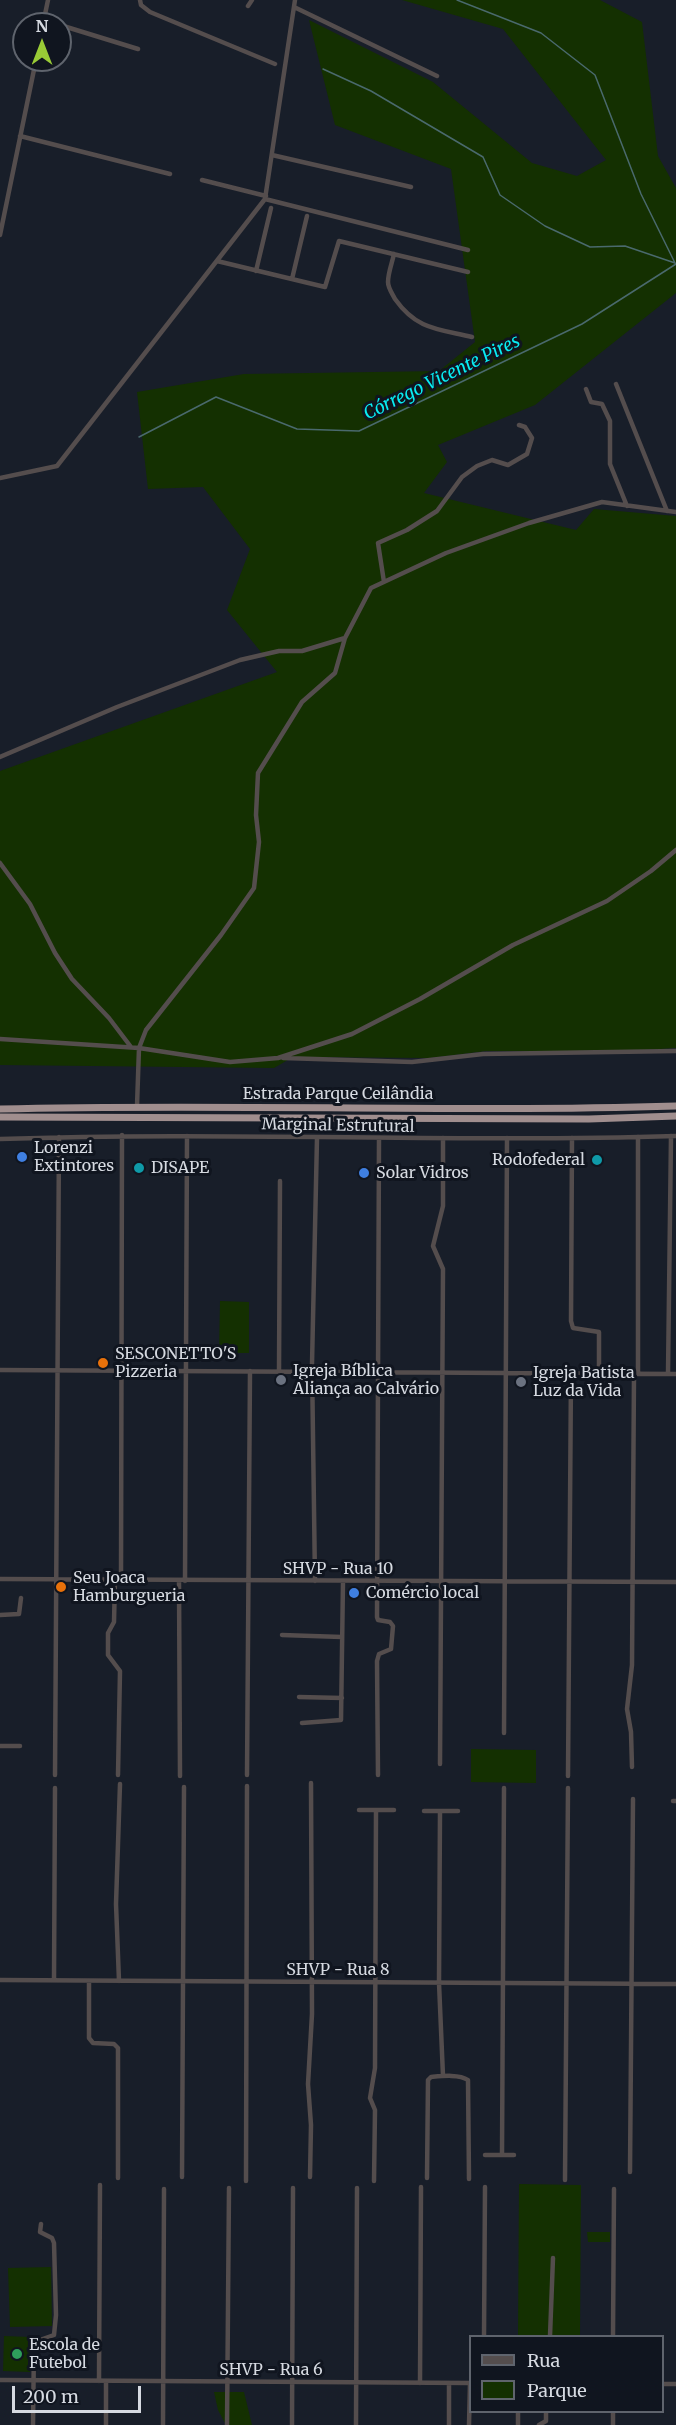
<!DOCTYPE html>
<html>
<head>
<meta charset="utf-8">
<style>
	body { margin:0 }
	#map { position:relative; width:676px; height:2425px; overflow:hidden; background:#181e29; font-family:Merriweather,serif }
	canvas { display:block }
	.legend { position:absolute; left:469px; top:2335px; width:195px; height:78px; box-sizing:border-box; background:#10151f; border:2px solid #5f646d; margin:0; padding:8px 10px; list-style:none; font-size:18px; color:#d6dae1 }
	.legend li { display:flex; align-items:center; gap:12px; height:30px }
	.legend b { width:30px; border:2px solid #5f646d }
	.north { position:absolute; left:12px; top:12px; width:60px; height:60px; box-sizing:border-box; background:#10151f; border:2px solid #5f646d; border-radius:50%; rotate:0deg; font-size:16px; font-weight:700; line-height:24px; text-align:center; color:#d6dae1 }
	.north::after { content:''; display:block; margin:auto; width:21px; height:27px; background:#99cb36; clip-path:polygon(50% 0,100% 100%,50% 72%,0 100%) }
	.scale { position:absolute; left:12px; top:2386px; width:129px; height:27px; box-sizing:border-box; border:3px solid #d6dae1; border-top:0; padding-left:8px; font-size:18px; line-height:21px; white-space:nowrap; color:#d6dae1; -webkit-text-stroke:4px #10151f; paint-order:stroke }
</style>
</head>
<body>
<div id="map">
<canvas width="676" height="2425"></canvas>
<ul class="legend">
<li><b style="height:8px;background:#544d4d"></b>Rua</li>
<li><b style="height:16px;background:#143001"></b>Parque</li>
</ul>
<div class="north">N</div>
<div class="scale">200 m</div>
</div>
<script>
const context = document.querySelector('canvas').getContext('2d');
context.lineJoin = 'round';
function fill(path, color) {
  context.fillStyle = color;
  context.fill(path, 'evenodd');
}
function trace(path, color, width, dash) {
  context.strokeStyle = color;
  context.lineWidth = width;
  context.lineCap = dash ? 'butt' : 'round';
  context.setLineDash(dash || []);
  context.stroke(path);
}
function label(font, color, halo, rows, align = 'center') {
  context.font = font + ' Merriweather,serif';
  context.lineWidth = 6;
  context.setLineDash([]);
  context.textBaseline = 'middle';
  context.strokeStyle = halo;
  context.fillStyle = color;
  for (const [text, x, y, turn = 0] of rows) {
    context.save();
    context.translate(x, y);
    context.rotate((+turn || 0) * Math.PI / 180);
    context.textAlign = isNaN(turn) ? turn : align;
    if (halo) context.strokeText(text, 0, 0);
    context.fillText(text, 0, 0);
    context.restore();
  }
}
fill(new Path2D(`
	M402,0H600L642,22L658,156L676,188V293L535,405L438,445L447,462L424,493L576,530L594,509L676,516V1048L628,1051H486L430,1058L293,1057L274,1068L0,1065V771L277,672L227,610L250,549L203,487L148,489L137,392L244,374L439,371L475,342L451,169L335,125L309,20L433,82L532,163L577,176L606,160L503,29Z
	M220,1301L249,1302V1353H219Z
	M471,1749L536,1750V1783L471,1782Z
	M519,2184L581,2185L580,2336H518Z
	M587,2232H610V2242H588Z
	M51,2267L52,2326L10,2327L8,2268Z
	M4,2336L31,2337L30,2372L3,2371Z
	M214,2392H244L252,2425H226L218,2410Z`), '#143001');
trace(new Path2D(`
	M457,0L541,33L595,75L641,194L675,263
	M323,69L371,91L483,157L500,195L545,226L590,247L625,246L675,263
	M139,437L216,397L297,429L359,431L582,324L676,264`), '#4a696d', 1.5);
trace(new Path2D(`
	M140,0L141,5L150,12L275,64
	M248,6L252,0
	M294,7L437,76
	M44,20L57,24
	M43,24L48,0
	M60,25L138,49
	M20,136L170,174
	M272,155L411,187
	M202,180L266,196
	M265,199L468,250
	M0,235L36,60
	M394,254C392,263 388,273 388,282C388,288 392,293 395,299C417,330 438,329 472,337
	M217,261L325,287L339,241L468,272
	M256,271L271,208
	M292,279L307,216
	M616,384L667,511
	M586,389L591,402L602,404L610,421V464L627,506
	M0,478L57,466L265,199L295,0
	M384,582L378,543L407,530L437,511L462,477L477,466L492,460L508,465L527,454L532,438L525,427L519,425
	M0,757L117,707L240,660L279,651H302L345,638
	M0,863L30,904L55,953L72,979L109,1018L131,1047
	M0,1039L139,1048L230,1062L278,1058L352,1034L420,999L513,945L607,901L651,871L676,850
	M283,1058L412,1062L483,1054L676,1051
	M137,1106L139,1048L146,1030L221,935L254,888L259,842L256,815L258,773L302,702L335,673L345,638L371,588L446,553L529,523L602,502L676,512
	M572,1138L571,1321L573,1328L599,1332V1374
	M0,1139C225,1131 451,1143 676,1136
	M0,1370L676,1374
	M279,1372L280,1181
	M638,1374V1137
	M668,1374L671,1136
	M0,1579L676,1582
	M115,1580L114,1622L108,1633V1655L120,1671L118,1775
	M121,1580L122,1135
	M179,1581L180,1776
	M185,1581L187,1136
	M315,1581L312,1364L317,1138
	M0,1615L19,1614L21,1598
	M282,1635L342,1637
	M299,1697L342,1698
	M302,1723L341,1720L343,1581
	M504,1733L507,1138
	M0,1746H20
	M440,1764L443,1269L433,1246L443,1206V1138
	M632,1767L631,1732L627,1709L632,1665L634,1374
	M55,1775L59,1137
	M247,1775L250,1371
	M378,1775L377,1661L379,1654L391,1649L393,1626L390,1622L378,1620L377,1617L379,1138
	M568,1776L571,1374
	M673,1801H676
	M359,1810H394
	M424,1811H458
	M440,1811L439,1983L443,2076
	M0,1980L676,1984
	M54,1980L55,1788
	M89,1981V2038L93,2043L114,2044L118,2048V2178
	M119,1981L116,1904L120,1784
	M502,2154L504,1788
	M485,2155H514
	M630,2172L633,1799
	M182,2177L184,1787
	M310,2177L311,2125L308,2084L312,2014L311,1783
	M427,2178L428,2080L431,2077C442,2076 459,2074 468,2080L469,2179
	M565,2180L568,1788
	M246,2181L247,1786
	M374,2181L375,2110L370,2098L375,2068L376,1810
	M484,2336L485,2187
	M550,2336L553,2258
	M613,2336L614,2189
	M0,2380L470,2383
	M99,2381L100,2185
	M106,2381V2425
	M420,2383L421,2187
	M449,2383V2425
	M662,2384H676
	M518,2412V2425
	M33,2425L34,2345L37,2341L54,2335L56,2315L54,2243L52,2238L40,2232L41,2224
	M163,2425L164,2189
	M227,2425L229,2188
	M292,2425L293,2188
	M356,2425L357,2188
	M469,2425L470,2383
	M539,2425L546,2421V2412
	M613,2425V2412`), '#544d4d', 4.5);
trace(new Path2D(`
	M0,1109C225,1103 451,1113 676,1106
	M0,1117L589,1119L676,1116`), '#a08e8e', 7);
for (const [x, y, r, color] of [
	[22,1157,6,"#3f7fe0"],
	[597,1160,6,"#0f9aa8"],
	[139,1168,6,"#0f9aa8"],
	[364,1173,6,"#3f7fe0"],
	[103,1363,6,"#e8710a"],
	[281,1380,6,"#6b7280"],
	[521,1382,6,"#6b7280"],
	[61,1587,6,"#e8710a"],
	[354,1593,6,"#3f7fe0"],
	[17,2354,6,"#2e9e5b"]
]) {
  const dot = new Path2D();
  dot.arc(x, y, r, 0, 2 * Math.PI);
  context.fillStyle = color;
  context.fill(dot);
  trace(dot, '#10151f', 2);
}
label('16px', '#d6dae1', '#10151f', [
	["Estrada Parque Ceilândia",338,1094],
	["Marginal Estrutural",338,1126,1],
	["SHVP - Rua 10",338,1569],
	["SHVP - Rua 8",338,1970],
	["SHVP - Rua 6",271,2370]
]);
label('16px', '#d6dae1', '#10151f', [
	["Lorenzi",34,1148],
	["Extintores",34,1166],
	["Rodofederal",585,1160,"right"],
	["DISAPE",151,1168],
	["Solar Vidros",376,1173],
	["SESCONETTO'S",115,1354],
	["Pizzeria",115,1372],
	["Igreja Bíblica",293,1371],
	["Aliança ao Calvário",293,1389],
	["Igreja Batista",533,1373],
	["Luz da Vida",533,1391],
	["Seu Joaca",73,1578],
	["Hamburgueria",73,1596],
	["Comércio local",366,1593],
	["Escola de",29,2345],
	["Futebol",29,2363]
], 'left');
label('italic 18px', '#08edf3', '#10151f', [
	["Córrego Vicente Pires",442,378,-26]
]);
</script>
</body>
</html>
